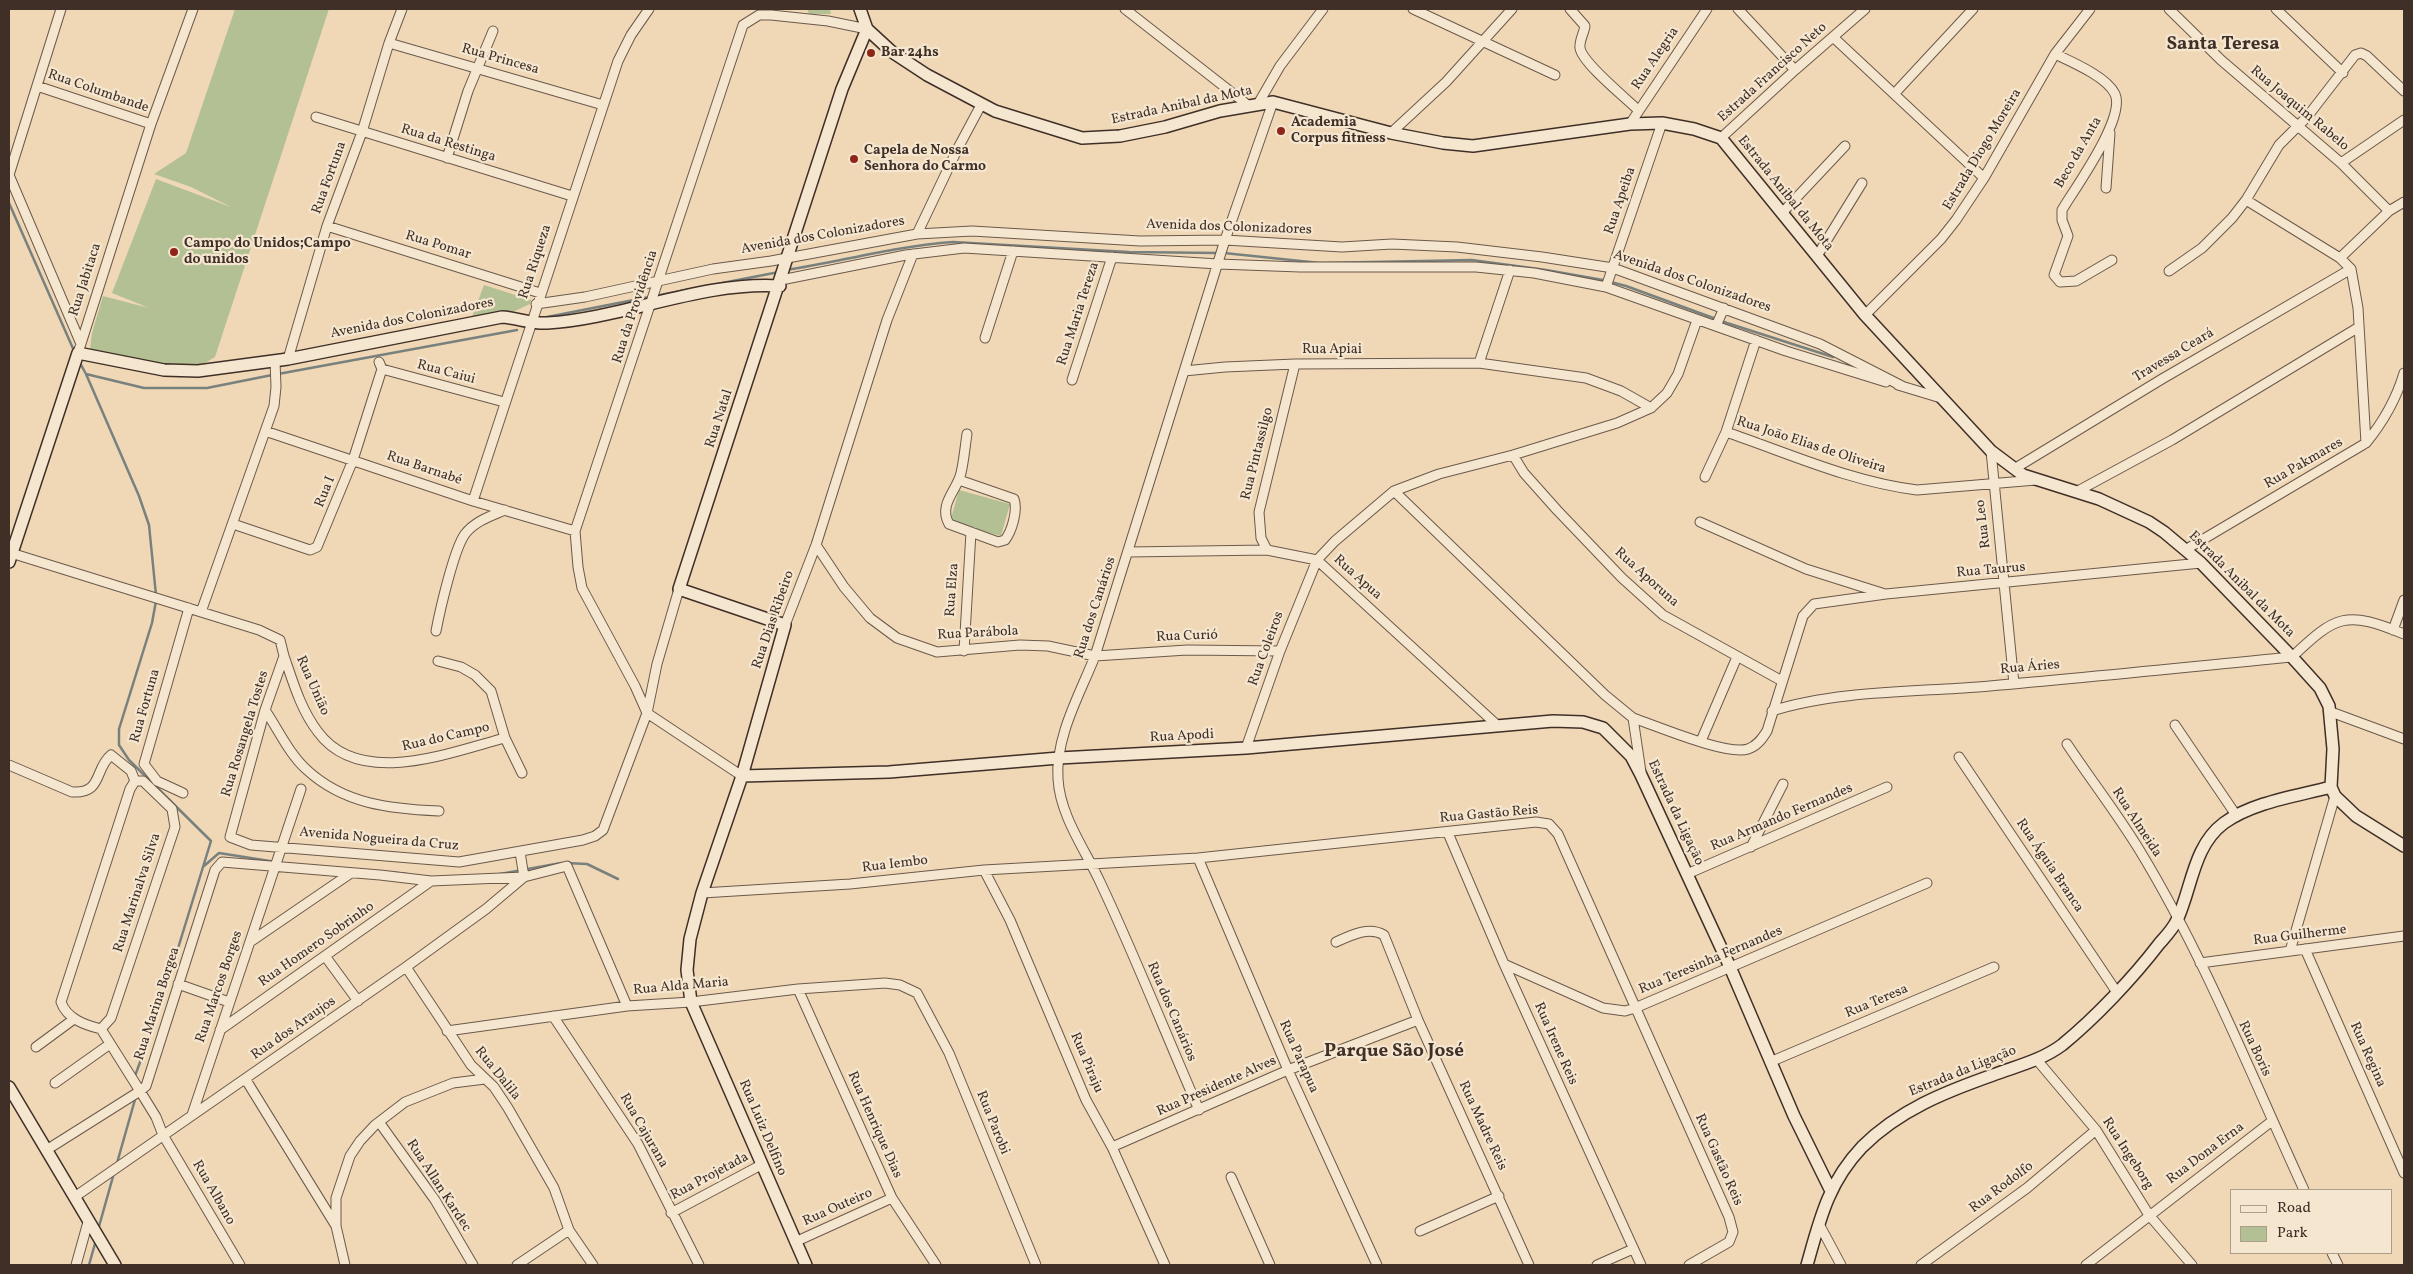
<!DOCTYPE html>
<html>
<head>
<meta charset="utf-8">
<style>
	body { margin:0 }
	#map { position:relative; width:2413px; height:1274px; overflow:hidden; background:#f0d8b6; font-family:Vollkorn,serif }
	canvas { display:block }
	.frame { position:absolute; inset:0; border:10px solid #3f2f27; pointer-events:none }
	.legend { position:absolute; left:2230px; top:1189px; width:162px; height:65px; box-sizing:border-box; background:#f5e6d0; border:1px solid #ac9d8c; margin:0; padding:6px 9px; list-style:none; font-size:15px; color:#3f2f27 }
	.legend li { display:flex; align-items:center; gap:10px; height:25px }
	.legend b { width:25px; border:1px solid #ac9d8c }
</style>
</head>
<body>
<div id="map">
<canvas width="2413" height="1274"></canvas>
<div class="frame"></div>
<ul class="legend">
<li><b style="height:6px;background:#f5e6d0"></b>Road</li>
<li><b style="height:14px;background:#b3c093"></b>Park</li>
</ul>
</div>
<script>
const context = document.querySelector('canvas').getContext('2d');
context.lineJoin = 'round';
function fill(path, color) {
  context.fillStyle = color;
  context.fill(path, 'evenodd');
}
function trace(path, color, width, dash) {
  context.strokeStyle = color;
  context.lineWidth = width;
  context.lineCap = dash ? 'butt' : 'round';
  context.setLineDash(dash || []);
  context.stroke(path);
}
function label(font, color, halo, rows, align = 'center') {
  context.font = font + ' Vollkorn,serif';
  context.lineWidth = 4.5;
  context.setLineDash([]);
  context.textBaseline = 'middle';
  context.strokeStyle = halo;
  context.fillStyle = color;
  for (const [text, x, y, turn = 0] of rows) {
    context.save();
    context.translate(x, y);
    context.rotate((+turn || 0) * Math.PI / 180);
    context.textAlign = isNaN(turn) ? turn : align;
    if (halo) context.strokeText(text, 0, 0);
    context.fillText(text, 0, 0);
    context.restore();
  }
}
fill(new Path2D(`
	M235,9H329L215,357L202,365L175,366L90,349L92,333L103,296L149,308L112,293L156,179L231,207L191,187L154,174L186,153Z
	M807,9H830L831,14H809Z
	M484,285L531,300L530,304L513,312L472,317Z
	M959,490L1010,504L1001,536L950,522Z`), '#b3c093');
trace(new Path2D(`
	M9,203L75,353
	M1224,253L1320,263L1472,260L1546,270L1603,280L1626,286L1727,323L1833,357
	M787,270C843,261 896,246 953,242L1129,252L1219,253
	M655,296L779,272
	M547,317L649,297
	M80,363L86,374L144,388H207L272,375
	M86,374L139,496L149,525L156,595
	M278,374L517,330
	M566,863L587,864L618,879
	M204,866L219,853L276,862
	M388,872L407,874
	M500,874L561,863
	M135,1076L159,1010L211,841L129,760L119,745V729L152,623L156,601
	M117,1163L136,1096
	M98,1230L114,1173
	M89,1265L96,1240`), '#79817f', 2.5);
const street = new Path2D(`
	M61,9L9,175L81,344
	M1125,9L1249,106
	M1413,9L1555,75
	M1570,9L1585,26C1584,33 1579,41 1580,48C1582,63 1626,98 1638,110
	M1738,9L1795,70
	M2169,9L2221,60L2341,163L2389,211
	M2276,9L2343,73
	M1833,37L1984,178
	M389,43L603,105
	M2055,54C2072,62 2107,77 2115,94C2126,118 2075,188 2062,210V220L2068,236L2054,275L2060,282L2076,281L2112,260
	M37,86L151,124
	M1895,93L1973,9
	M1258,104L1280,66L1323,9
	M316,117L572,196
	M1630,124L1707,9
	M1391,133L1446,82L1512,9
	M1721,138L1795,70L1865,9
	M447,158L468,91L493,31
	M2341,163L2404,120
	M2106,188L2110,133
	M2246,200L2340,258L2351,269L2358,308L2366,443
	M1782,213L1845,146
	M327,226L540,293
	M917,234L958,148L981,105
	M1817,256L1862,183
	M2340,258L2389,211L2404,202
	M2169,271L2202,248L2232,218L2246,200L2279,145L2307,117L2355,55L2361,53L2367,56L2404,91
	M781,280L906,255L964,248L1218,264L1300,267H1476L1534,273L1606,287L1786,351L1886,382
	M1606,287L1662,123
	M536,304L585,297L713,269L771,261L917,234L972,231L1140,241L1225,240L1342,247L1392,244L1457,247L1542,257L1613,268L1820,344L1902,386
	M1865,315L1941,239L1956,220L1984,178L2055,54L2090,9
	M1716,326L1724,308
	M985,338L1013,251
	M78,353L151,124L193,9
	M288,359L327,226L362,132L389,43L402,9
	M1479,363L1510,270
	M382,369L504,402
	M1184,371L1225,367L1295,364L1479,363L1586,378L1621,391L1651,408
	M1072,380L1112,257
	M1898,385L1941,398
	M265,431L473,501L575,531
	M1726,432C1788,453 1851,482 1917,490L2036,480
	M1991,451L2014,684
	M1513,455L1524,473L1557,510L1622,578L1663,615L1782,681
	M2014,469L2162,379L2351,269
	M1705,477L1726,432L1756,340
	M959,480L1014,499C1018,510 1012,531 1005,540L998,542L949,524C938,504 957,491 961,473C964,460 965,447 967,434
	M1394,491L1605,695L1633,718L1641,772
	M2076,492L2172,440L2359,327
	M473,501L618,61L631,35L649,9
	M1700,522L1806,569L1885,594
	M233,524L310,550L317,547L353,460L382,369L379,362
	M816,545L844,587L870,618L897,638L937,652L1020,645L1048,646L1095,656L1187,650L1280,651
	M1267,550L1261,538L1259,512L1295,364
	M2185,550L2366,443C2384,421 2396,400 2404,373
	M1128,552L1267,550L1317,560L1497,725
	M11,553L259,630L280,640L284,656L265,710L230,837L251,845L459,862L583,840L595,836L603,830L647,713L657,664L679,589
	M201,612L274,406L276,387L275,361
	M785,625L816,545L887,320L913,254
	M2393,630L2404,600
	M436,631C440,610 454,549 465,534C475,521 491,516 505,510
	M964,651L971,532
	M284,656C293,682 301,710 318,732C360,789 451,752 505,738
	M438,661L461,667L475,675L491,691L505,738L522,773
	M265,710C278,729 289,754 307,770C344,804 390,809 439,811
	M1772,711C1834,691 1912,692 1978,687C2083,678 2188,667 2292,657C2336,615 2346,610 2404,634
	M2331,712L2404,739
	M1633,718C1657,726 1727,756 1748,749C1757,746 1762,739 1767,731L1803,616L1814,604L1886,594L2201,563
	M2175,725L2236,815
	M1701,741L1737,657
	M2067,744C2091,780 2118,815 2140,851C2205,958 2252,1077 2304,1190
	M1246,748L1280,651L1317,560L1335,541L1394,491L1439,474L1513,455L1617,423L1651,408L1667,393L1678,374L1697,320
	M1959,757L2116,991
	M9,765L72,792C103,794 94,769 111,755L131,771L135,781
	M742,776L647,713L635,686L582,588L578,567L575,531L743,25L759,15H771L828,21L867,29
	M135,781H143L172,809L175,827L111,1018L101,1029C85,1025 67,1019 61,1002L130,789Z
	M183,793L157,781L144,764L189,608
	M1448,833L1504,964L1641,1265
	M1751,847L1783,784
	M1198,858L1288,1070L1377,1265
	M984,870L1010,920L1086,1100L1112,1147L1165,1265
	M1687,874L1887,787
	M702,893L850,884L984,870L1198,858L1536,822L1549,824L1558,834L1729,1217L1733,1232L1729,1242L1689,1265
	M250,942L351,873
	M1336,942C1351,935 1369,926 1384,935L1418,1020L1529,1265
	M2305,949L2404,1173
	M2290,951L2335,796
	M325,956L358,1001
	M2200,963L2404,936
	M1504,964L1603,1008L1625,1011L1635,1008L1927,883
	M406,967L471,1065L494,1087L508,1108L554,1188L569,1230L593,1265
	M178,984L229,1002
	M798,989L892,1198L936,1265
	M553,1016L638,1144L699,1265
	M220,1030L431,881
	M447,1031L627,1006L691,1002L798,989L885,983L900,985L917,993L949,1053L1036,1265
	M36,1047L74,1019
	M2037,1060L2096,1130L2149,1215L2192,1265
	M1770,1062L1994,967
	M246,1080L336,1226
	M55,1083L110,1044
	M1199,1110C1166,1035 1136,958 1101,884C1086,851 1060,816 1058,779C1055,737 1080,694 1095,656L1225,240L1273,102
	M192,1115L301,789
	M379,1122L435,1200L473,1265
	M1112,1147L1288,1070L1418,1020
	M48,1149L140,1091L101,1029
	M1231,1177L1270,1265
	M76,1196L406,967L486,909L524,877L520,852
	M671,1213L761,1165
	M1819,1224L1841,1265
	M1420,1231L1499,1196
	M795,1242L892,1198
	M2332,1253L2338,1265
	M76,1265L88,1222
	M240,1265L163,1135L156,1117L140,1091L146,1086L215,870L222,862L380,875L431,881L524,877L567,866L627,1006
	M345,1265L336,1226V1198L350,1156L360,1141L375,1125L405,1102L453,1083L485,1079
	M517,1265L569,1230
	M1597,1265L1633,1249
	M1921,1265L2027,1188L2096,1130
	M2086,1265L2272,1121`);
const secondary = new Path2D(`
	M860,9L867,29L892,52L927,75L995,111L1082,138L1120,136L1165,127L1220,111L1273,102L1391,133L1443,143L1473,146L1630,124L1662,123L1694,129L1721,138L1865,315L1991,451L2023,475L2099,499L2149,522L2164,532L2201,563L2292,657L2320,688L2329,706L2333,749L2331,787L2335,796L2356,816L2404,846
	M9,562L78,353L164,370L198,371L288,359L502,317C518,318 531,324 547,323C625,318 701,281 780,286
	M742,776L889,772L1059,758L1246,748L1553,721L1583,722L1603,728L1631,756L1641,775L1730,967L1794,1116L1830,1189
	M9,1087L115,1265
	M806,1265L691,1002L687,970L690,939L702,893L742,776L785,625L679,589L842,89L867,29
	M1807,1265C1820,1219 1828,1183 1862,1147C1899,1110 1945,1092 1993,1075C2017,1066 2042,1060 2062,1045C2095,1018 2133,978 2159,944C2165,937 2173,929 2177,920C2192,888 2193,846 2224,823C2253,802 2297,796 2331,787`);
trace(street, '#6b594b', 11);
trace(secondary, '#3f2f27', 14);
trace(street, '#f5e6d0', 9);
trace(secondary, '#f5e6d0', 11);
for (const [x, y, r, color] of [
	[871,53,5,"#8f2418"],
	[1281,131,5,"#8f2418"],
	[854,159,5,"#8f2418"],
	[174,252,5,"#8f2418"]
]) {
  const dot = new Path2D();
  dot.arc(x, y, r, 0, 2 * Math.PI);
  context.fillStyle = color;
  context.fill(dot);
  trace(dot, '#f5e6d0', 2);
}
label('bold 14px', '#3f2f27', '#f5e6d0', [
	["Bar 24hs",881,53],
	["Academia",1291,123],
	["Corpus fitness",1291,139],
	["Capela de Nossa",864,151],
	["Senhora do Carmo",864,167],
	["Campo do Unidos;Campo",184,244],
	["do unidos",184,260]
], 'left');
label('14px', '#3f2f27', '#f5e6d0', [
	["Rua Alegria",1656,59,-56],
	["Rua Princesa",500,60,16],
	["Estrada Francisco Neto",1773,73,-42],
	["Rua Columbande",98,92,19],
	["Estrada Anibal da Mota",1182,106,-12],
	["Rua Joaquim Rabelo",2299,109,40],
	["Rua da Restinga",448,144,17],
	["Estrada Diogo Moreira",1983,150,-59],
	["Beco da Anta",2079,153,-60],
	["Rua Fortuna",330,178,-70],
	["Estrada Anibal da Mota",1785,194,51],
	["Rua Apeiba",1621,201,-71],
	["Avenida dos Colonizadores",1229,228,2],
	["Avenida dos Colonizadores",823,236,-10],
	["Rua Pomar",438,246,17],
	["Rua Riqueza",536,262,-72],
	["Rua Jabitaca",86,280,-72],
	["Avenida dos Colonizadores",1692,282,19],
	["Rua da Providência",636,307,-72],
	["Rua Maria Tereza",1079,314,-72],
	["Avenida dos Colonizadores",412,319,-11],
	["Rua Apiai",1332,350],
	["Travessa Ceará",2174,356,-31],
	["Rua Caiui",446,373,15],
	["Rua Natal",720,419,-72],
	["Rua Joāo Elias de Oliveira",1811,446,18],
	["Rua Pintassilgo",1258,454,-76],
	["Rua Pakmares",2304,464,-30],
	["Rua Barnabé",424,469,19],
	["Rua I",326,492,-68],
	["Rua Leo",1984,524,-97],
	["Rua Taurus",1991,571,-5],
	["Rua Apua",1357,578,42],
	["Rua Aporuna",1646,578,42],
	["Estrada Anibal da Mota",2241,585,45],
	["Rua Elza",953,590,-86],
	["Rua dos Canários",1096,608,-72],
	["Rua Dias Ribeiro",774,620,-71],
	["Rua Parábola",978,634,-3],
	["Rua Curió",1187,637,-2],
	["Rua Coleiros",1267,649,-70],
	["Rua Áries",2030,668,-5],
	["Rua União",312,686,66],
	["Rua Fortuna",146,706,-74],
	["Rua Rosangela Tostes",246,734,-73],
	["Rua Apodi",1182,737,-3],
	["Rua do Campo",446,738,-13],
	["Estrada da Ligação",1675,813,65],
	["Rua Gastão Reis",1489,815,-5],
	["Rua Armando Fernandes",1782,818,-23],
	["Rua Almeida",2136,823,57],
	["Avenida Nogueira da Cruz",379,840,5],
	["Rua Iembo",895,865,-7],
	["Rua Águia Branca",2049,866,56],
	["Rua Marinalva Silva",138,893,-72],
	["Rua Guilherme",2300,936,-7],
	["Rua Homero Sobrinho",317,945,-35],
	["Rua Teresinha Fernandes",1711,961,-23],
	["Rua Marcos Borges",220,987,-71],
	["Rua Alda Maria",681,987,-5],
	["Rua Teresa",1877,1002,-23],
	["Rua Marina Borgea",158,1004,-72],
	["Rua dos Canários",1171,1012,67],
	["Rua dos Araujos",294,1029,-35],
	["Rua Irene Reis",1555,1044,66],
	["Rua Boris",2254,1049,65],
	["Rua Regina",2367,1055,66],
	["Rua Parapua",1298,1057,66],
	["Rua Piraju",1086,1063,67],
	["Estrada da Ligação",1963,1072,-22],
	["Rua Dalila",497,1074,51],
	["Rua Presidente Alves",1217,1087,-24],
	["Rua Parobi",992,1123,68],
	["Rua Henrique Dias",874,1125,66],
	["Rua Madre Reis",1482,1126,65],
	["Rua Luiz Delfino",762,1128,67],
	["Rua Cajurana",643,1131,60],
	["Rua Ingeborg",2127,1154,57],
	["Rua Dona Erna",2206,1154,-37],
	["Rua Gastão Reis",1718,1160,66],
	["Rua Projetada",710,1177,-28],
	["Rua Allan Kardec",438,1186,57],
	["Rua Rodolfo",2002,1188,-37],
	["Rua Albano",213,1193,60],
	["Rua Outeiro",838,1208,-24]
]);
label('bold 19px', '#3f2f27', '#f5e6d0', [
	["Santa Teresa",2223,46],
	["Parque São José",1394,1053]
]);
</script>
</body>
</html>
